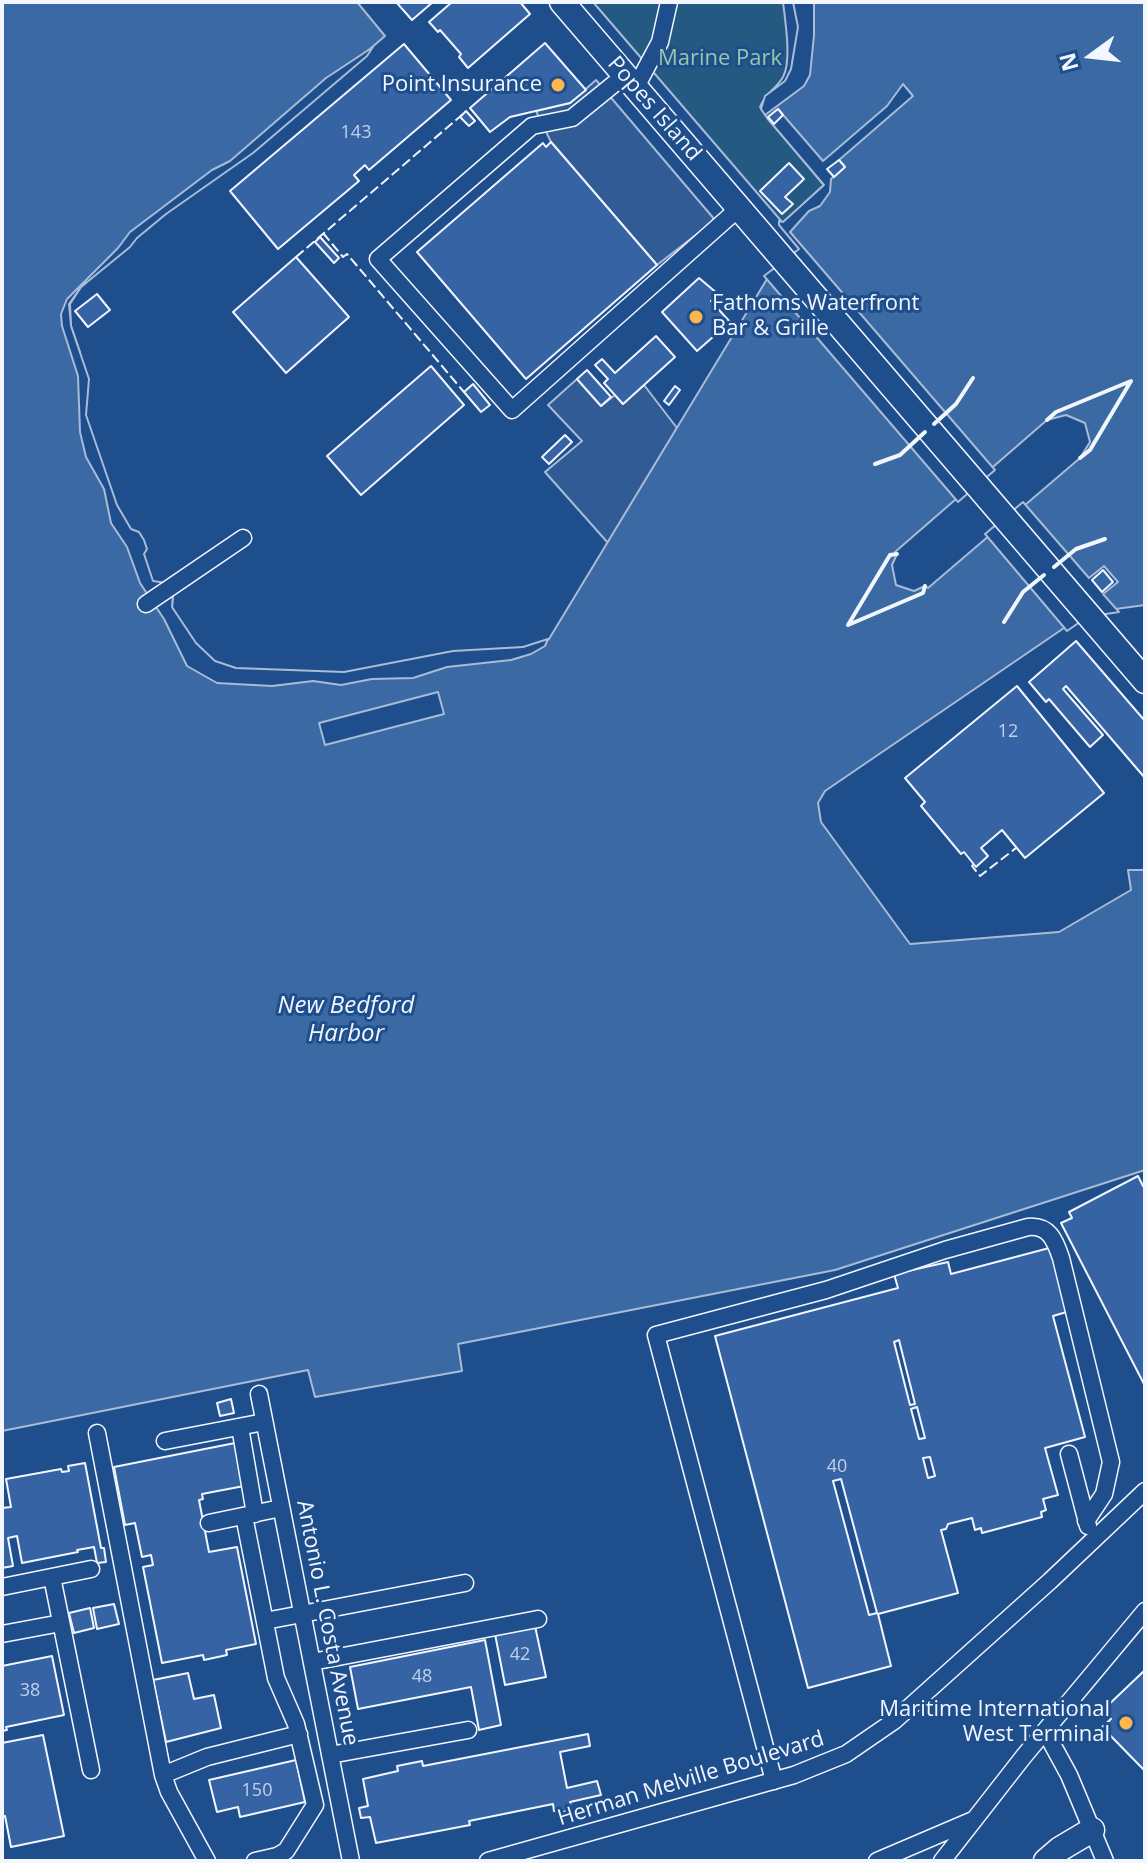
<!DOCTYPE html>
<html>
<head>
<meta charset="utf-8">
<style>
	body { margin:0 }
	#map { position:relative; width:1147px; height:1863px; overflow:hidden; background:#1f4e8c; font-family:"Open Sans",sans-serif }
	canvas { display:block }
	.frame { position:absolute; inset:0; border:4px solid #f2f6ff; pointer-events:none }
	.north { position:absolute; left:1051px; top:16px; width:80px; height:80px; -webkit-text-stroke:6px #1f4e8c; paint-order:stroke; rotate:255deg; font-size:22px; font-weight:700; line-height:32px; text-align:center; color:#f2f6ff }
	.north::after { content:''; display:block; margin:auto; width:28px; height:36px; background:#f2f6ff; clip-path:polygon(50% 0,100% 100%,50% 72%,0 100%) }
</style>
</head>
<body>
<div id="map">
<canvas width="1147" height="1863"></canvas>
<div class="frame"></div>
<div class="north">N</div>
</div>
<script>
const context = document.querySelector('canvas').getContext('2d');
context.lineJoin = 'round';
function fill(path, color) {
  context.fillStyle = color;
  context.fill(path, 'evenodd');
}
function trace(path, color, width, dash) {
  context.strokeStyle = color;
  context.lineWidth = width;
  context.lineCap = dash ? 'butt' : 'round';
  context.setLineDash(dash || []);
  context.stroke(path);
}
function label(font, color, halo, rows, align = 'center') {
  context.font = font + ' "Open Sans",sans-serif';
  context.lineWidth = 6;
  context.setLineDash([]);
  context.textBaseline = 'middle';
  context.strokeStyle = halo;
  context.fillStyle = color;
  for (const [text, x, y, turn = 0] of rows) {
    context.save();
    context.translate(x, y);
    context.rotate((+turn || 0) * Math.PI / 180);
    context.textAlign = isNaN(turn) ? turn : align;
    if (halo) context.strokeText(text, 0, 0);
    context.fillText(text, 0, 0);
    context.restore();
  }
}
const green = new Path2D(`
	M593,2H783C785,20 792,61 783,77C776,89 765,94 760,107L824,185L783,223Z`);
fill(green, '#245a82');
trace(green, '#a8bbd7', 2);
const parking = new Path2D(`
	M596,80L715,220L657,265L551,142L536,111L570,103Z
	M577,379L601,406L615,395L623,404L644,385L677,428L608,543L545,472L582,441L548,405Z`);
fill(parking, '#305b95');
trace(parking, '#a8bbd7', 2);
const water = new Path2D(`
	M2,2H357L385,36L284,123L164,211L81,287L70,304L71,326L80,352L84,416L108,488L139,552L151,584L173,594L172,608L195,644L211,662L229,669L332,676L531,646L549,639L767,279L804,250L783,223L824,185L765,115V107L788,83L801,44L797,2H1145V605L1086,613L825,791L818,803L821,822L910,944L1059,932L1131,890L1128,870H1145V1170L835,1270L458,1344L462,1371L315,1397L308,1370L2,1431ZM1066,415L1085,423L1090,442L1080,458L928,588L925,586L914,591L896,585L892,565L897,554L895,552L1047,420Z`);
fill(water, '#3b69a3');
trace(water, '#a8bbd7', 2);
const pier = new Path2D(`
	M793,2H814V35L810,75L804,86L765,115L761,109L765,96L785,81L791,69L798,27Z
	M373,47L367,56L253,153L166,214L137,238L130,247L81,287L69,304L71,326L89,379L86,415L117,505L131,529L139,532L144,540L147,549L144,554L153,581L166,583L173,594L172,607L196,643L215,661L236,668L344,672L453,651L523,647L548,639L545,646L531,654L511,660L447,667L413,678L372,679L341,685L313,681L272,686L217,683L187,666L164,619L140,583L127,547L111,523L104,489L86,457L80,432L78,376L62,326L61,314L67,299L118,248L130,232L212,170L230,161L326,78Z
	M903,84L913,96L839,160L845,167L831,179L830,192L820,206L809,211L790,232L995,470L958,502L764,276L799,249L779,225V221L783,222L824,185L767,118L778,109L823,161L887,106Z
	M1023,502L1089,578L1104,566L1118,582L1103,594L1119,612L1087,617L1067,631L985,534Z
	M438,692L444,714L325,745L319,723Z`);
fill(pier, '#1f4e8c');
trace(pier, '#a8bbd7', 2);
const building = new Path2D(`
	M396,2H433L412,20Z
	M452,2H520L530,14L468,68L459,57L461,54L440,30L438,32L429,22Z
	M545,43L586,90L570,103L510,117L490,132L470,108Z
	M404,44L451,100L369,170L365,165L354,175L359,181L278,249L230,191Z
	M778,109L783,115L774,124L768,117Z
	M466,111L475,121L469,126L460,117Z
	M551,142L657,265L526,379L417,252L543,143L546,147Z
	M839,160L845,167L834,177L827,169Z
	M789,163L804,179L785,197L793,204L782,214L760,191Z
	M320,237L339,258L334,263L315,242Z
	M296,257L349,317L286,373L233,312Z
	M699,278L718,294L711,301L730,322L697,351L662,312Z
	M97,294L110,310L88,327L75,311Z
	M656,336L675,357L623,404L604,383L608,379L595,365L602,359L615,373Z
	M431,366L464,405L361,495L327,456Z
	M587,370L611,397L601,406L577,379Z
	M473,384L490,405L481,412L464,392Z
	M675,386L680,390L669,405L664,401Z
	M565,435L572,442L549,464L542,457Z
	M1103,570L1113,582L1102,592L1092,580Z
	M1076,641L1145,721V778L1066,686L1063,689L1103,735L1090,747L1049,699L1046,702L1029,682Z
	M1017,686L1104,793L1025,858L1002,830L981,848L988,856L976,867L964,852L961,854L921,806L925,802L905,778Z
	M1138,1176L1143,1186L1145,1185V1386L1061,1223L1072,1218L1069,1212Z
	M1053,1247L1070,1311L1053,1316L1085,1437L1045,1448L1058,1495L1043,1499L1046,1510L1041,1512L1042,1517L982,1533L981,1528L975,1530L972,1518L948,1524L946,1529L941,1530L958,1593L878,1614L891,1666L808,1688L715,1336L898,1288L894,1274L948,1262L951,1274ZM899,1340L915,1404L910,1405L894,1342ZM917,1407L925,1438L919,1439L911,1409ZM930,1457L935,1476L928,1478L923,1458ZM841,1479L877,1613L869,1615L833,1481Z
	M231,1399L234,1413L220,1416L217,1403Z
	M235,1443L244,1486L202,1494L203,1499L199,1500L209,1552L237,1547L256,1644L226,1650L227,1655L204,1660L203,1655L162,1663L143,1567L153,1565L151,1555L142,1557L135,1523L125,1525L114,1467Z
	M85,1463L101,1548H104L106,1562L97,1563L94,1547L77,1550L78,1552L22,1563L17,1536L8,1538L13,1566L2,1568V1508L11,1507L6,1479L61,1469L62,1472L69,1471L68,1466Z
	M114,1604L119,1624L97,1629L93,1608Z
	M90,1608L94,1628L74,1633L69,1613Z
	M535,1626L546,1677L505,1685L495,1634Z
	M485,1640L501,1725L479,1730L471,1687L358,1709L350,1667Z
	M52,1656L64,1715L6,1727L7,1730L2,1731V1666Z
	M1145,1670V1771L1102,1727L1111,1719L1103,1710Z
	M188,1673L194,1699L214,1695L221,1728L166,1742L153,1680Z
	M588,1734L590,1746L560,1752L567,1788L597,1781L601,1795L570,1802L571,1807L564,1812L554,1811L553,1804L469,1821L470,1825L376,1843L370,1817L361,1818L359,1808L368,1806L363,1779L398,1771L397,1766L422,1761L423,1766Z
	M43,1735L64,1836L11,1847L5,1816H2V1743Z
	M296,1760L305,1802L240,1817L238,1807L217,1812L209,1780Z`);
fill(building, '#3563a3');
trace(building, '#f2f6ff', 2);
const minor = new Path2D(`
	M625,75L572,118L532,126L378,259L512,410L739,208
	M636,87L660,42L669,2
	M146,604L243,538
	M259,1394L351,1861
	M240,1427L255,1514
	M97,1433L163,1775L169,1792L207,1861
	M165,1441L264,1422
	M1069,1454L1088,1526
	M244,1516L276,1678L296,1724L315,1805L286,1851L277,1856L255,1861
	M209,1523L281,1508
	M52,1577L91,1770
	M2,1587L91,1569
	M265,1621L465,1583
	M2,1634L61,1623
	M312,1662L538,1619
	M1045,1731L1069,1775L1105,1861
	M330,1755L468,1730
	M163,1775L207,1757L299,1734
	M774,1781L656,1335L826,1290L945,1250L1028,1227C1049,1225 1055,1240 1061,1258L1111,1462L1104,1494L1086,1521
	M488,1861L794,1775L846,1754L894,1721L1050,1581L1145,1491
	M877,1861L973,1820
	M942,1861L1024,1756L1145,1611`);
const highway = new Path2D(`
	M562,2L1145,681
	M1046,1861L1060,1849L1092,1830`);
trace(minor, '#f2f6ff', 19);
trace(highway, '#f2f6ff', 27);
trace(minor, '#1f4e8c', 16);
trace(highway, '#1f4e8c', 24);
trace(new Path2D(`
	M323,233L343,257L347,254L464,392
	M296,257L463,114
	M974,864L972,866L980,876L1016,848`), '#f2f6ff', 2, [10, 4]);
trace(new Path2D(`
	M1047,420L1056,412L1131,381L1090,450L1080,458
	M934,424L956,404L973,378
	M875,464L900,455L925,432
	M897,554L890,555L848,625L923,593L925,586
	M1054,567L1076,549L1105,539
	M1004,622L1023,592L1044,575`), '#f2f6ff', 4);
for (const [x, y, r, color] of [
	[558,85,8,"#ffb74d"],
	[696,317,8,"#ffb74d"],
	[1126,1723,8,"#ffb74d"]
]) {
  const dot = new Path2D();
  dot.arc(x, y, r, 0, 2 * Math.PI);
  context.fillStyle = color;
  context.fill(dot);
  trace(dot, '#1f4e8c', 3);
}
label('18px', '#c3d1e8', null, [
	["143",356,133],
	["12",1008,732],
	["40",837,1467],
	["42",520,1655],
	["48",422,1677],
	["38",30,1691],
	["150",257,1791]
]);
label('22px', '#97c8a6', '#1f4e8c', [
	["Marine Park",720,59]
]);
label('22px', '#f2f6ff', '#1f4e8c', [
	["Point Insurance",542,85],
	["Fathoms Waterfront",712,304,"left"],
	["Bar & Grille",712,329,"left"],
	["Maritime International",1110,1710],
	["West Terminal",1110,1735]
], 'right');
label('22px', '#f2f6ff', '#1f4e8c', [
	["Popes Island",654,109,49],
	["Antonio L. Costa Avenue",327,1623,79],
	["Herman Melville Boulevard",691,1779,-17]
]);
label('italic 24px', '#f2f6ff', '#1f4e8c', [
	["New Bedford",346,1006],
	["Harbor",346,1034]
]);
</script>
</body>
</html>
